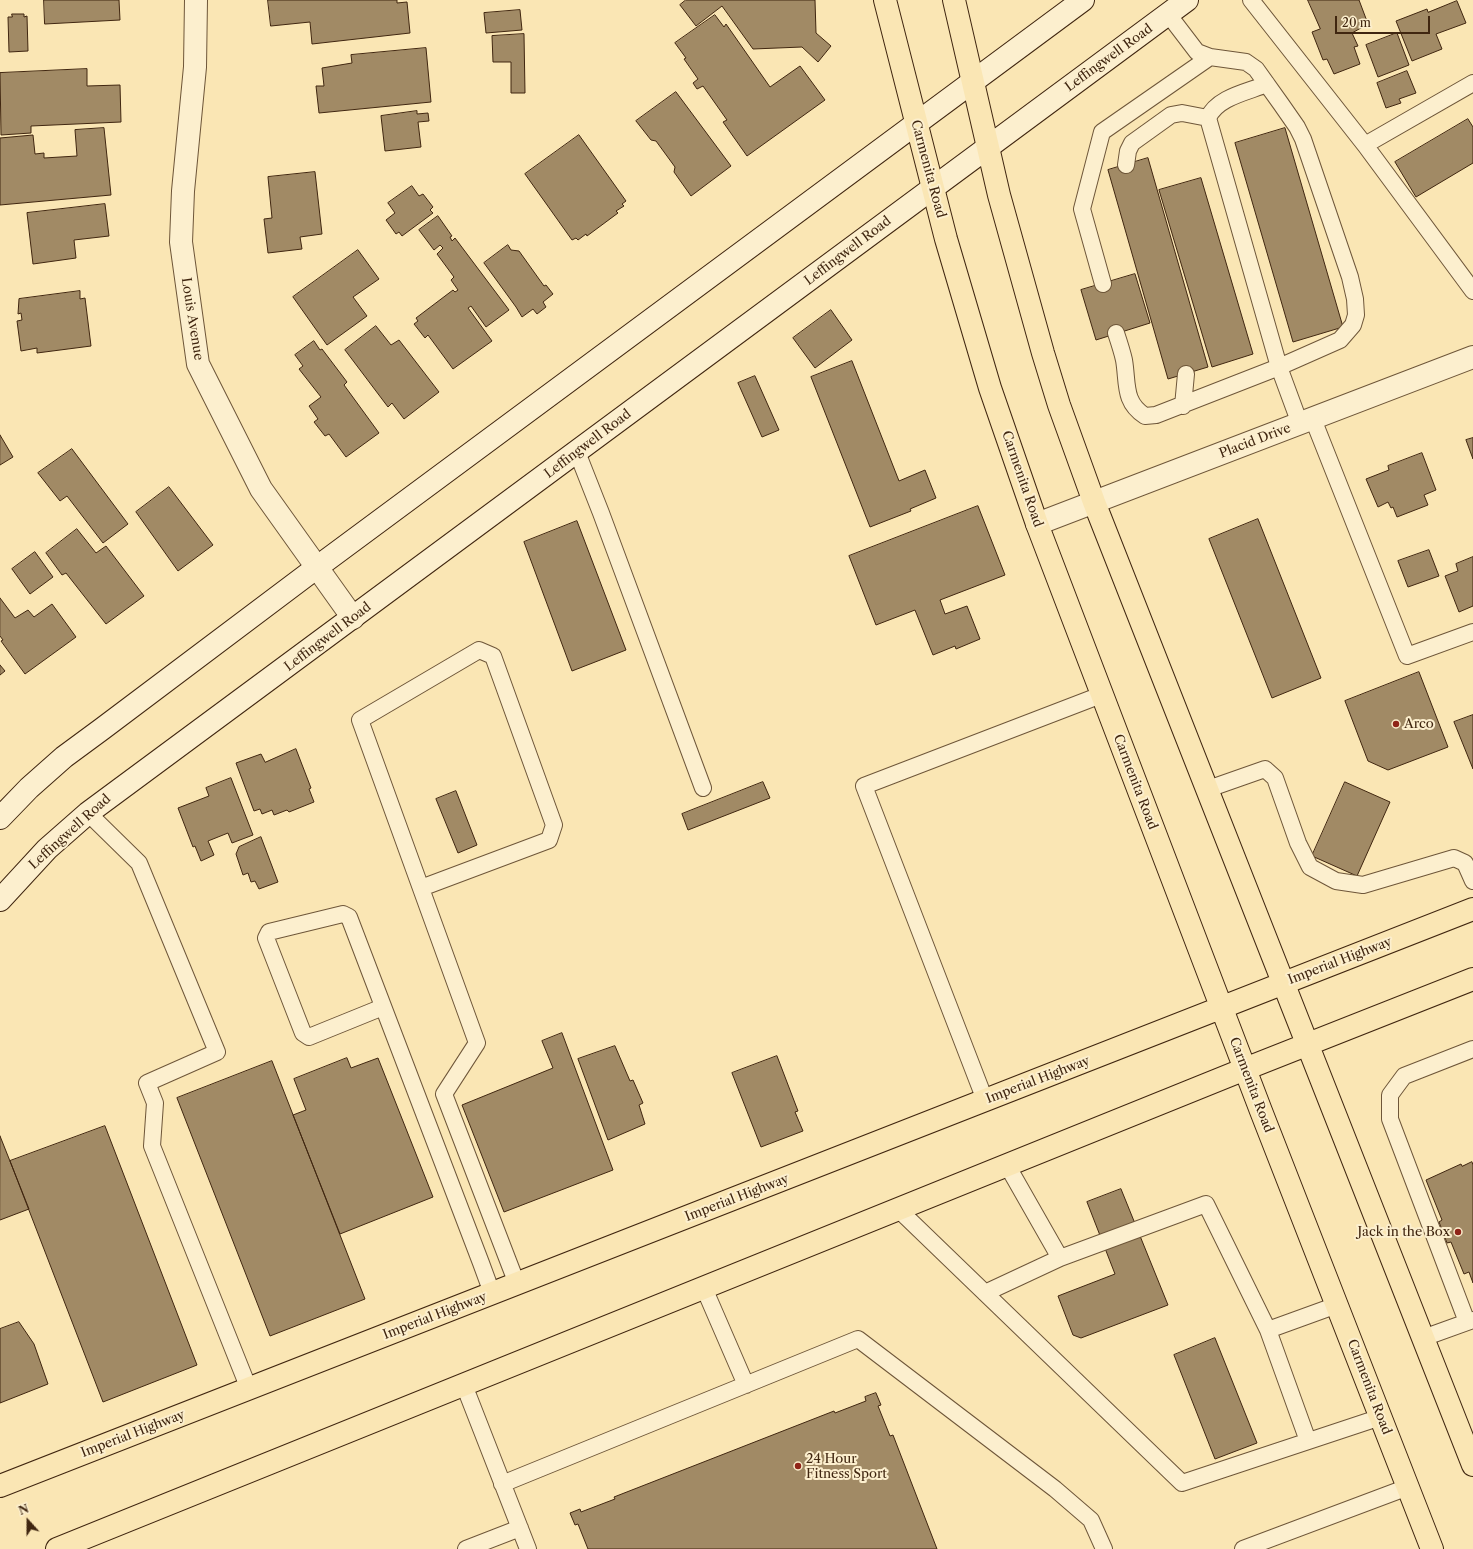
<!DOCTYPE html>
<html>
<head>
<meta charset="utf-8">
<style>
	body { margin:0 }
	#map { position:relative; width:1473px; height:1549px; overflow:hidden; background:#fae6b4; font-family:"Libre Caslon Text",serif }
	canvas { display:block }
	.north { position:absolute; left:8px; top:1501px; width:40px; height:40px; -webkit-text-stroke:3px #fcefce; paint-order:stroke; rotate:339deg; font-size:11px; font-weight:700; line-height:16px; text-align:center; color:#402610 }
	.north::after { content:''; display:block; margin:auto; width:14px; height:18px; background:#402610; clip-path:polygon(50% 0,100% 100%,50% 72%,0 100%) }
	.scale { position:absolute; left:1335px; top:16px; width:95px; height:18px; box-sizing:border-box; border:2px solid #402610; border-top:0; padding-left:5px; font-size:12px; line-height:14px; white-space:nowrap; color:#402610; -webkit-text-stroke:3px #fcefce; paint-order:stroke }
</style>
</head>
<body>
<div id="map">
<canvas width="1473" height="1549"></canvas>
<div class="north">N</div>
<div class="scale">20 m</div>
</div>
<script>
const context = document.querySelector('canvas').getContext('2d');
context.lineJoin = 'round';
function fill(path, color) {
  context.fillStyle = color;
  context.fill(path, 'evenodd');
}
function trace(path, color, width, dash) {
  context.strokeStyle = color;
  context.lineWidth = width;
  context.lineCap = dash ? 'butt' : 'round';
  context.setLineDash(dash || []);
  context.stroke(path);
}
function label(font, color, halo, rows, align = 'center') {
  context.font = font + ' "Libre Caslon Text",serif';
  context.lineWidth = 4;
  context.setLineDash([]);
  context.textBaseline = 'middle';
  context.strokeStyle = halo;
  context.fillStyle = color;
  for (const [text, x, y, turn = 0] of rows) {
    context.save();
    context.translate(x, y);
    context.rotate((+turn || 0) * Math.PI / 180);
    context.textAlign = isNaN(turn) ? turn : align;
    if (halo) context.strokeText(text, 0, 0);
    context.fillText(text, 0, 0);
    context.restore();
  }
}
const building = new Path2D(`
	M44,0H119L120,20L45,24Z
	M268,0H397V3L407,2L410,33L312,44L310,22L271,26Z
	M686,0H815L816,33L831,46L818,62L802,47L753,49L722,6L696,26L680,5Z
	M1308,0H1359L1368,24L1352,33L1358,46L1354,47L1360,64L1334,74L1327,59L1323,60L1312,32L1320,29Z
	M1457,1L1466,23L1436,34L1442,49L1412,61L1396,21L1427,9L1428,12Z
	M520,10L522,30L486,33L484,13Z
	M12,14H24V17L27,16L28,51L9,52L8,17H12Z
	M715,15L724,27L726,24L770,87L800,66L825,100L747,156L723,122L727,120L703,86L697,89L693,83L698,79L684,59L686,58L675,43Z
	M1397,33L1409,65L1378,77L1366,45Z
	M524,34L525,93H511V62H493L492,36Z
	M426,48L431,102L319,113L316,86H324L322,68L352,63L351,55Z
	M87,69V86L120,85L121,122L31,126V133L1,135L0,73Z
	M1407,71L1416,93L1399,99L1401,103L1386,108L1377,83Z
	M676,92L731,166L691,196L674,172L675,167L656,141L651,140L636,121Z
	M417,111V114L428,113L429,121L418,122L421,147L385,151L381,116Z
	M1468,119L1473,127V163L1416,197L1395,162Z
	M104,128L111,195L0,205V138L33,135L35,154L44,153V158L77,156L75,130Z
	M1285,128L1343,327L1293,342L1235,143Z
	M579,135L626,201L622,204L624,206L616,211L618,213L587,236L586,234L578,240L576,238L572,240L525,174Z
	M1148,158L1208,367L1168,379L1108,170Z
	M315,172L322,234L300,237L302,249L268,253L264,219L272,218L268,177Z
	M1201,178L1253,354L1212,367L1159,190Z
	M412,186L419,196L423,194L433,207L430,210L433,213L402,236L399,232L396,234L386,220L395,213L388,203Z
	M105,204L109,236L74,240L76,258L33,264L27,213Z
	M438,216L452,236L450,237L452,241L455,238L509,310L486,327L471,306L468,308L492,341L453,369L428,335L425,338L414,324L418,321L416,318L453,290L455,292L458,290L451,280L454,277L437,254L443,248L440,245L434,250L419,230Z
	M508,245L511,250L519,251L544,286L546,285L553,294L543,302L546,307L537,314L533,309L522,317L516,307L484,263Z
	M358,250L379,279L353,297L367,316L327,345L293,297Z
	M1135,274L1150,323L1096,340L1081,290Z
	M80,291V299L85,298L91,346L37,353V348L21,351L17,321L22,320L21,313L18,314L19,299Z
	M831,310L852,340L815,368L793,338Z
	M376,326L391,345L399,340L439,392L404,419L392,403L388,407L345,350Z
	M314,341L320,350L322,349L347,382L344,385L379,433L346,457L329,434L325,436L314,422L318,419L309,406L321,397L299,369L303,366L295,355Z
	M852,361L899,481L925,470L936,498L910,509L911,511L870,527L811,377Z
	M755,376L779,430L762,437L738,383Z
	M0,435L13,457L0,465Z
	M1473,438V459L1466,440Z
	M72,449L128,524L103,543L67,496L60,501L38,473Z
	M1422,453L1436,490L1424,495L1428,505L1397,517L1393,507L1391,508L1388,502L1378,507L1366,479L1389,470L1388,466Z
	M169,487L213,545L178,571L136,512Z
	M978,506L1005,575L940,600L945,614L967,606L980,639L956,649L955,646L933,655L915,610L876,625L849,556Z
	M1258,519L1321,678L1272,698L1209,539Z
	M577,521L626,650L572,671L524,542Z
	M77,529L96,553L106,546L144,596L106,624L66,573L62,575L46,553Z
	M1429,550L1439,576L1408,587L1398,561Z
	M35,552L53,577L30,594L12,569Z
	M1473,557V606L1459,612L1445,576L1458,571L1456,564Z
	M0,598L15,618L28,610L34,617L52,604L76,637L25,674L1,641L3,640L0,636Z
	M0,665L5,671L0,675Z
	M1419,672L1448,747L1388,770L1368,761L1345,701Z
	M1473,715V769L1454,722Z
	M296,749L311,788L309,789L314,802L289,812L287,810L274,815L272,810L262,814L260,809L254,811L236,763L261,754L265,762Z
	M231,778L253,835L232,843L228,833L208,841L214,855L201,861L195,846L193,847L178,808L209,796L206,788Z
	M763,782L770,798L688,830L682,814Z
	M1345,782L1390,802L1357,876L1312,856Z
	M456,791L477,845L458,853L436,799Z
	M261,837L278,882L259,889L255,881L251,882L248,873L243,875L236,854L239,847Z
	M562,1033L613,1170L504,1212L462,1105L553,1068L542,1041Z
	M615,1046L630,1081L633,1080L643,1103L639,1105L645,1124L608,1140L578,1059Z
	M777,1056L798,1111L795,1112L803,1131L761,1147L732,1073Z
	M347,1058L351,1068L378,1058L433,1197L340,1234L293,1115L306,1110L294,1079Z
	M272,1061L365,1299L270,1336L177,1098Z
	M105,1126L197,1365L103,1402L10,1161Z
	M0,1136L29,1209L0,1220Z
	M1472,1162L1473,1165V1283L1469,1272L1464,1274L1451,1242L1447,1243L1439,1222L1442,1220L1426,1180L1461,1164L1462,1166Z
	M1121,1189L1168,1305L1081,1338L1073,1335L1058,1296L1115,1274L1087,1202Z
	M19,1322L34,1344L48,1384L0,1403V1329Z
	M1215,1338L1257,1443L1215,1459L1174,1355Z
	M876,1393L881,1405L878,1406L890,1436L893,1435L937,1549H588L578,1524L575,1525L570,1513L580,1509L581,1512L615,1499L614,1497L834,1411L835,1413L866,1401L865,1397Z`);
fill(building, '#a18a65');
trace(building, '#402610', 1);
const service = new Path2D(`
	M1251,0L1365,145L1473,291
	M1267,84C1248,92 1217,97 1208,118L1279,367L1300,424
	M1365,145L1473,83
	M1126,165L1128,151L1132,143L1171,115L1182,113L1208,118
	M1103,284L1082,209L1102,132L1210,57
	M1116,333C1119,342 1122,351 1124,360C1128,383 1123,402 1145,416L1156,415L1279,367L1340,340L1353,325L1356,315L1355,299L1350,277L1303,139L1297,127L1281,104L1256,69L1246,62L1210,57L1197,52L1168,14
	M1183,406L1186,374
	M1313,419L1407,656L1473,632
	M577,452L601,513L703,788
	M1208,789L1265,769L1275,778L1298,843L1310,867L1336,881L1363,885L1454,858L1465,863L1473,881
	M88,813L139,863L217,1052L147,1083L155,1103L152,1146L249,1389
	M421,888L549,840L554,825L493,656L479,650L360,720L477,1043L444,1094L517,1284
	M383,1007L309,1037L303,1033L266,938L269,932L343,914L349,917L481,1263L492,1293
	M985,1100L864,786L1101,695
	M1007,1165L1060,1258L1206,1204L1268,1330L1308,1441
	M898,1209L1182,1483L1381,1417
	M704,1288L746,1385
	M985,1293L1060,1258
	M1467,1322L1390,1119V1095L1404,1076L1473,1049
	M1268,1330L1337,1305
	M1423,1338L1473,1320
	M464,1385L528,1549
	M502,1484L858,1339L1055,1489L1091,1520L1104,1549
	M466,1549L520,1528
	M1243,1549L1408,1487`);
const minor = new Path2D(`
	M196,0L195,67L183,191L181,242L198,364L261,489L353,618
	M1037,524L1473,357`);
const secondary = new Path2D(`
	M0,818L29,788L64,757L102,729L316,568L1083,0
	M0,900L47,849L88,813L1187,0`);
const primary = new Path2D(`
	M885,0L946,239L990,388L1037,524L1261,1111L1432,1549
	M954,0L999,195L1043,353L1059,405L1094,502L1473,1465
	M0,1486L1473,909
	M57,1549L1245,1069L1473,979`);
trace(service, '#6e5639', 18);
trace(minor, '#6e5639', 24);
trace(secondary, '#402610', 24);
trace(primary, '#402610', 24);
trace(service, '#fcefce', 16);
trace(minor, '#fcefce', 22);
trace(secondary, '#fcefce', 22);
trace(primary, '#fae6b4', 22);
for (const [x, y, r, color] of [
	[1396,724,4,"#8f2418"],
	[1458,1232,4,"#8f2418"],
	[798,1466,4,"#8f2418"]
]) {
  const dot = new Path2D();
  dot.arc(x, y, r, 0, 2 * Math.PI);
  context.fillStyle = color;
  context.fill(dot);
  trace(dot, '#fcefce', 1.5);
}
label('13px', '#402610', '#fcefce', [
	["Leffingwell Road",1109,58,-36],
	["Carmenita Road",928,169,75],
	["Leffingwell Road",848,251,-37],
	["Louis Avenue",192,319,81],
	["Placid Drive",1255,441,-21],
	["Leffingwell Road",588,444,-37],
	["Carmenita Road",1022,479,71],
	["Leffingwell Road",328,637,-37],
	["Carmenita Road",1135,782,69],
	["Leffingwell Road",70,832,-42],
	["Imperial Highway",1340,961,-21],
	["Imperial Highway",1038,1080,-21],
	["Carmenita Road",1251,1085,69],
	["Imperial Highway",737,1198,-21],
	["Imperial Highway",435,1316,-21],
	["Carmenita Road",1369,1387,69],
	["Imperial Highway",133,1434,-21]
]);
label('13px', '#402610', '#fcefce', [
	["Arco",1404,724],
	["Jack in the Box",1450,1232,"right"],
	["24 Hour",806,1459],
	["Fitness Sport",806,1474]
], 'left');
</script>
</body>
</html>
